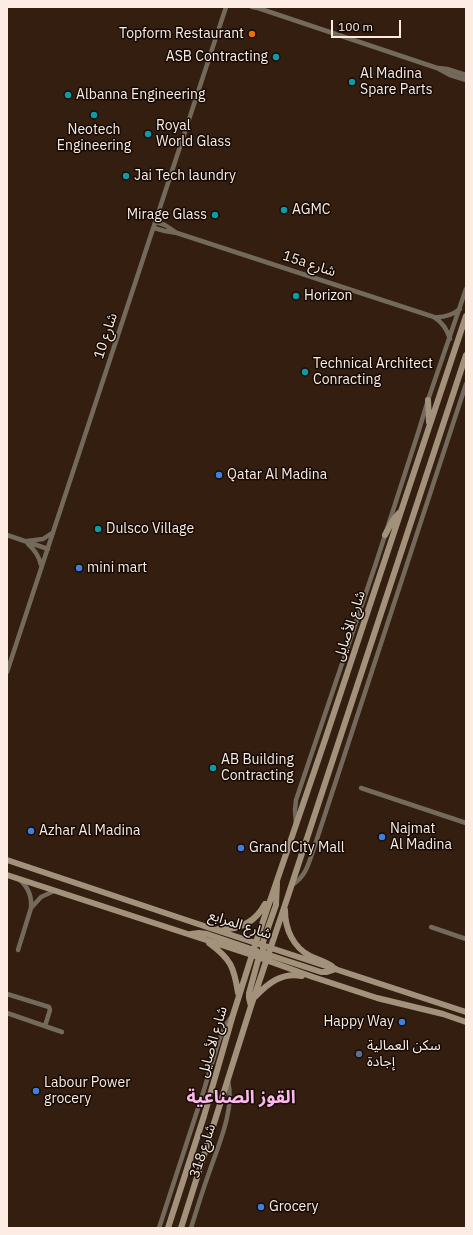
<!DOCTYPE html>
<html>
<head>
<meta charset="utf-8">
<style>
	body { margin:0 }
	#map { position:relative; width:473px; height:1235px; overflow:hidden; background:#341e10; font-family:"IBM Plex Sans",sans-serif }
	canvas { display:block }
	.frame { position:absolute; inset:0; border:8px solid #fcece3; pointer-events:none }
	.scale { position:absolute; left:331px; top:20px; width:70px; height:18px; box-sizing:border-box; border:2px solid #fcece3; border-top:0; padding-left:5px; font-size:12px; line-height:14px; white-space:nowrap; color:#fcece3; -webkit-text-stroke:3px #150b05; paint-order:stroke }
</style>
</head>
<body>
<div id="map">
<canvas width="473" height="1235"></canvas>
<div class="frame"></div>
<div class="scale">100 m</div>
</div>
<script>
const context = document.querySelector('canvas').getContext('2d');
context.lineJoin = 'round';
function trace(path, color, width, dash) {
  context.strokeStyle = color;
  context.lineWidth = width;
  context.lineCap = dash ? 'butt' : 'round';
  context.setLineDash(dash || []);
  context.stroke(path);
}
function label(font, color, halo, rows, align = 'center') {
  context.font = font + ' "IBM Plex Sans","Noto Sans Arabic",sans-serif';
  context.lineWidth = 3;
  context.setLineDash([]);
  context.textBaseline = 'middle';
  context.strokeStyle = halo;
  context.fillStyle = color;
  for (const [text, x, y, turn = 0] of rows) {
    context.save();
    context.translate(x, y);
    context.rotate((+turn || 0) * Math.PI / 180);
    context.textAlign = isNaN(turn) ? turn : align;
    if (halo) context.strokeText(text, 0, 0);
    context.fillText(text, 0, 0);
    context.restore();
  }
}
trace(new Path2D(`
	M252,7L258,8L437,68L450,75L466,80
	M438,68L447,69L466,75
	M156,222L165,225L177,233
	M154,228L165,231L177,233L434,317C444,318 452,315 460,309
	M434,317C442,322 447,329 450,339
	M7,535L48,549
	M27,541L43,539L52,533
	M28,544C35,550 39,556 41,565
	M7,672L226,7
	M361,788L466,823
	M296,824L295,810L296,800L376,563L419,430L428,400L466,289
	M292,885C306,876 308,865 313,851L466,384
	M32,907L41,897L54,891
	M431,927L466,939
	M18,950L31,908C32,897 29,888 20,880
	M7,994L49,1007L50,1010L45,1026
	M7,1013L62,1032
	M159,1228L203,1093L219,1040L225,1026L232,1016
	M191,1228C197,1209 203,1189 210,1170C219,1144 235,1108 228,1081`), '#746a5c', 4.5);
trace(new Path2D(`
	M428,400L429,422
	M385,535L393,520L399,513
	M7,860L210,928L466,1012
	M7,875L252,955L313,977L377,998L443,1014L466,1022
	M285,910C285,929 293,947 310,956C318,960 326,961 333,967
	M218,929C238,930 255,923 265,904
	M191,934L199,933L207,934L257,951
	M209,943C231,959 234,967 238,993
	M263,950V942L276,905L277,883
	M255,954H266L321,972H327L336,969
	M255,997C268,983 282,972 302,976
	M251,1006L249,998V993L260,953
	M168,1228L204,1116L233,1015L258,936L325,740L466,316
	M181,1228L251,1006L285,905L466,355`), '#a2927c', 6);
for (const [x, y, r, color] of [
	[252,34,4,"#e8710a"],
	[276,57,4,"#0f9aa8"],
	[352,82,4,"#0f9aa8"],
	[68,95,4,"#0f9aa8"],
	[94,115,4,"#0f9aa8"],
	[148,134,4,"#0f9aa8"],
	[126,176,4,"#0f9aa8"],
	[284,210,4,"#0f9aa8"],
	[215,215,4,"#0f9aa8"],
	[296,296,4,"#0f9aa8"],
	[305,372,4,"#0f9aa8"],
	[219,475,4,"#3f7fe0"],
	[98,529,4,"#0f9aa8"],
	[79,568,4,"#3f7fe0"],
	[213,768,4,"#0f9aa8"],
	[31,831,4,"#3f7fe0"],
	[382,837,4,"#3f7fe0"],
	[241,848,4,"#3f7fe0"],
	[402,1022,4,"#3f7fe0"],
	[359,1054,4,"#5c6f8a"],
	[36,1091,4,"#3f7fe0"],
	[261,1207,4,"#3f7fe0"]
]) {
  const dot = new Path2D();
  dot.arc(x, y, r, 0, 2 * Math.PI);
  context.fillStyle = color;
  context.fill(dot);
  trace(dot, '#150b05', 1.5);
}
label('14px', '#fcece3', '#150b05', [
	["Topform Restaurant",244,34,"right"],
	["ASB Contracting",268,57,"right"],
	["Al Madina",360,74],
	["Spare Parts",360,90],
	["Albanna Engineering",76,95],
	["Royal",156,126],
	["World Glass",156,142],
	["Neotech",94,130,"center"],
	["Engineering",94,146,"center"],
	["Jai Tech laundry",134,176],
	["AGMC",292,210],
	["Mirage Glass",207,215,"right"],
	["Horizon",304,296],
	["Technical Architect",313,364],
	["Conracting",313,380],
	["Qatar Al Madina",227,475],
	["Dulsco Village",106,529],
	["mini mart",87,568],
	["AB Building",221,760],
	["Contracting",221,776],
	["Najmat",390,829],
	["Al Madina",390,845],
	["Azhar Al Madina",39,831],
	["Grand City Mall",249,848],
	["Happy Way",394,1022,"right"],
	["سكن العمالية",367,1046],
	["إجادة",367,1062],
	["Labour Power",44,1083],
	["grocery",44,1099],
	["Grocery",269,1207]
], 'left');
label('14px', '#fcece3', '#150b05', [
	["15a شارع",309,264,18],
	["شارع 10",106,336,-72],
	["شارع الأصايل",350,626,-72],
	["شارع المرابع",240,925,18],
	["شارع الأصايل",213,1042,-74],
	["شارع 318",203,1151,-72]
]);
label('bold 18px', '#fbb8eb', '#150b05', [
	["القوز الصناعية",241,1098]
]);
</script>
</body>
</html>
